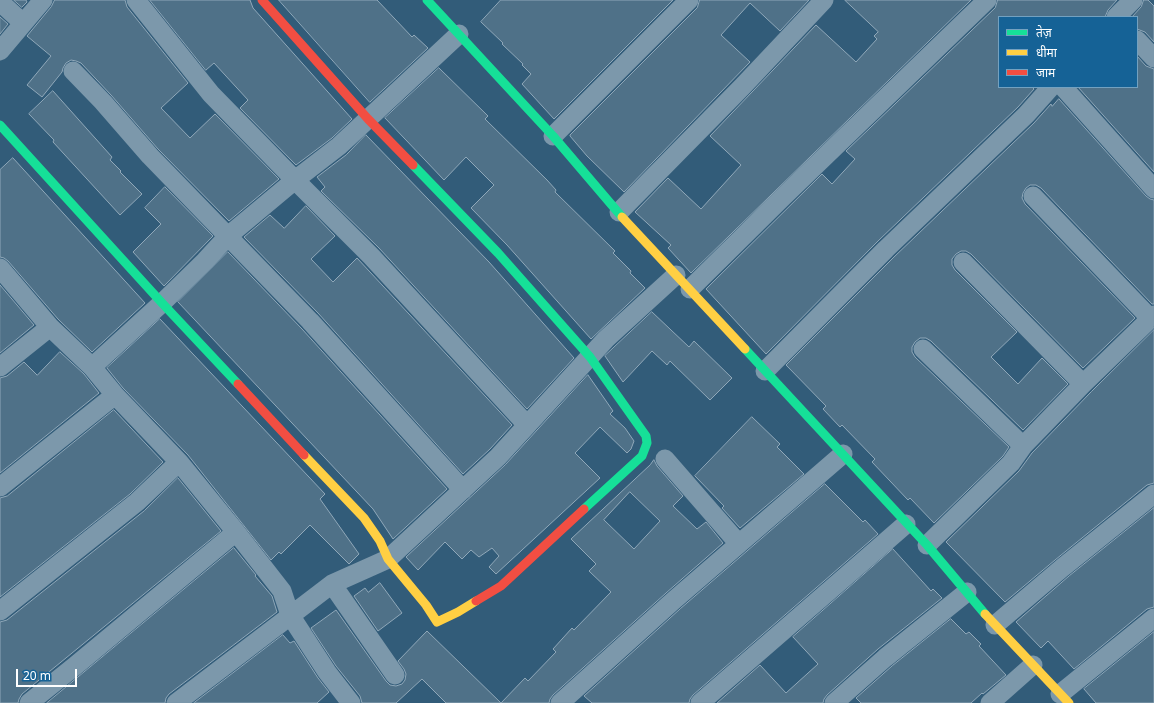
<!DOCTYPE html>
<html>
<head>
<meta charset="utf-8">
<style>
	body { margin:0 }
	#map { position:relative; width:1154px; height:703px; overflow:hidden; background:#325c79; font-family:"Noto Sans","Noto Sans Devanagari",sans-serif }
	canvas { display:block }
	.legend { position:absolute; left:998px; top:16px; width:140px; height:72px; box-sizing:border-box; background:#156296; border:1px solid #73a1c0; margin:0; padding:5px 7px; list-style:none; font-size:12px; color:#fff }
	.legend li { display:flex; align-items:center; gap:8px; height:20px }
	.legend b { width:20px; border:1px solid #73a1c0 }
	.scale { position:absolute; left:16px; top:669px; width:61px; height:18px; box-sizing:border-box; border:2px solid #fff; border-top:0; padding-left:5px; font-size:12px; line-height:14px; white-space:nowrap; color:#fff; -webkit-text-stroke:3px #156296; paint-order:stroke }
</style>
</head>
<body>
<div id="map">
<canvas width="1154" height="703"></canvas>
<ul class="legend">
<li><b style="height:5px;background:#16e098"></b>तेज़</li>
<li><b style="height:5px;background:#ffcf43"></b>धीमा</li>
<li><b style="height:5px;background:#f24e42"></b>जाम</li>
</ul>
<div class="scale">20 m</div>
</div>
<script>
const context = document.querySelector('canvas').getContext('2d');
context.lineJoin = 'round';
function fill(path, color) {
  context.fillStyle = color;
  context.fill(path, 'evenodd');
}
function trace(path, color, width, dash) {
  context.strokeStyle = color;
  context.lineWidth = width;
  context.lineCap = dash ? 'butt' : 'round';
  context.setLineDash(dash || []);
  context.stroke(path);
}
const building = new Path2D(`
	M14,0H26L27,2L22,7Z
	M55,0H125L127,7L188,83L161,108L190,138L215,114L279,179L229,221L158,149L111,95L81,63L76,61L71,60L66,63L63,68L62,72L42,97L27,85L51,56L27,36L51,7Z
	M150,0H250L253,8L352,119L332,138L296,165L240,108L248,100L214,63L206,70Z
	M279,0H377L412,37L414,35L428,48L370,102Z
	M501,0H673L554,119L522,84L531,74L522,65L523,64L502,44L503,43L481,22Z
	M700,0H809L780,31L750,3L721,35L750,62L624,192L587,156L570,136V135L697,8Z
	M845,0H971L691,273L668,248L671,245L635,212L668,178L701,209L741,165L710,136L816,25L856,62L877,39L874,36L878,32Z
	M998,0H1117L1108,10L1105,17H999V87H1032L1034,89L1018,107L878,241L766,354L706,289L822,174L832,184L855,159L846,151L995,8Z
	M1144,0H1148L1154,6V42L1145,32L1137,29V17H1132L1141,7Z
	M0,17L8,24L0,34Z
	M1137,56L1146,66L1154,69V172L1078,87H1137Z
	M439,68L488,116L485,119L547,180L556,190L555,192L615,251L613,253L631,271L630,273L645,288L591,339L507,245L471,208L494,185L466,157L444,180L385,118Z
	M53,91L112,157L110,160L121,171L120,172L142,194L120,215L53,142L54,140L29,114Z
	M1059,99L1146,196L1150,199L1154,200V304H1152L1041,188L1036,185H1030L1026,188L1023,193L1022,198L1025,204L1135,318L1083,368L971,254L966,251H961L956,254L952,259V265L955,270L1017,332L991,357L1018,384L1042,358L1068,384L1023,430L931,341L926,338H920L915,342L912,347V352L915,357L1009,447L1003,456L934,523L910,498L908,500L872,462L875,459L842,425L840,427L823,409L826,406L786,365L894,257L1034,123L1051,104L1052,106Z
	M366,135L489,262L574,358L527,409L379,248L321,191L325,187L317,177L346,155Z
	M13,158L145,303L92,352L58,319L8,261L4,258L0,257V170Z
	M165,187L213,236L164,286L133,252L161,224L145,208Z
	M306,206L335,236L311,259L333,282L357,258L512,425L490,449L463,474L318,313L244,237L270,215L284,228Z
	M228,252L302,329L447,489L393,539L373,509L178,302Z
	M0,285L34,325L0,353Z
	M652,312L689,347L694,341L732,378L710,400L670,361L667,365L652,351L623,382L605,356Z
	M160,319L325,494L320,499L359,554L349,564L310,525L281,554L279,552L271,560L188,455L123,388L107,368Z
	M1154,330V483L1147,485L1055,560L1005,602L946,542L1019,471L1032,453L1091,392Z
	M60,352L84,374L99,393L0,473V378L7,376L24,362L37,375Z
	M588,375L613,411L610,414L625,428L634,441L631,449L627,453L600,427L575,453L600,478L496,574L489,567L499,556L492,548L479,557L471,550L462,559L445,542L418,570L406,557L505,465Z
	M114,410L163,462L130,494L0,597V498L7,496Z
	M752,417L780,444L777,447L804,474L740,528L722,508L724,506L695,476Z
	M654,460L657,466L683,496L673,506L697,529L706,522L723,543L666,593L553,695L550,699L549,703H446L422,679L396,703H362L360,696L336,666L311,628L336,610L386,681L390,685L396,686L402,684L405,680L406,674L404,669L398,661L427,631L501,703L525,678L528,681L556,652L553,649L572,628L574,630L611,592L589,571L596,564L571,539L650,465ZM630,492L660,521L634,549L604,520Z
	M178,478L221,531L22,694L19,699L18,703H0V622L7,620L144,511Z
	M825,484L863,522L865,520L878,534L693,695L690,699L689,703H592L584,696L680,609Z
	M1154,508V607L1147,609L1074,669L1048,641L1041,648L1016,622L1069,576Z
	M234,548L256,575L255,576L272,596L277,612L169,694L166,698L165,703H47Z
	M893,549L931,591L933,589L942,598L878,649L827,695L824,699L823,703H717L760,665L786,693L818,664L793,637Z
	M380,583L402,613L378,631L354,596L365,588L368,592Z
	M951,619L966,634L969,632L981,644L979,646L1006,675L983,694L982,693L971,703H861L856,698L892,666Z
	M1154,632V703H1096L1084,689Z
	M283,635L290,643L294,641L318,678L329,692L317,703H194Z`);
fill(building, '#4f7188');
trace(building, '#90a8b9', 1);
trace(new Path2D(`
	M136,0L211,94L295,180L371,256L527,425
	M0,2L23,23
	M1116,17L1133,0
	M1137,40L1154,58
	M0,51L43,0
	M73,71L103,102L150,156L310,321L463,490
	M1063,87L1154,189
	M553,136L689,0
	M1033,196L1150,318
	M619,212L742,87L824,0
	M963,262L1083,384
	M0,268L50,327L92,367L115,395L179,462L236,532L282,591L290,615L327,672L351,703
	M690,289L783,197L987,0
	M923,349L1023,446
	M0,367L50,327
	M92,367L162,303L205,261L228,236L295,180L339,146L459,34
	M765,371L886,249L1026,115L1051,87
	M665,459L739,544
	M0,487L115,395
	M927,545L1011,463L1023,446L1083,384L1154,315
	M332,584L395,675
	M0,611L137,502L179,462
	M995,625L1062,568L1154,494
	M1060,694L1154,618
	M29,703L75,666L236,532
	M176,703L332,584L388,559L498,457L606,339L676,275
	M560,703L673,601L843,454
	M700,703L906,524
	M834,703L885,658L967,592
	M990,703L1033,665`), '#7c98ab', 19);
trace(new Path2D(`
	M427,0L553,136L622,217
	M0,125L162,303L238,384
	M413,165L498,253L590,357L646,436L647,443L642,456L584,509
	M745,349L927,545L985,614`), '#16e098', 9);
trace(new Path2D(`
	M622,217L745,349
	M304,455L364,518L380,541L388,559L426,605L437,622L458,612L476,601
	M985,614L1069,703`), '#ffcf43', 9);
trace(new Path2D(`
	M262,0L368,119L413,165
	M238,384L304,455
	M476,601L501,586L584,509`), '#f24e42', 9);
</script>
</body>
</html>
